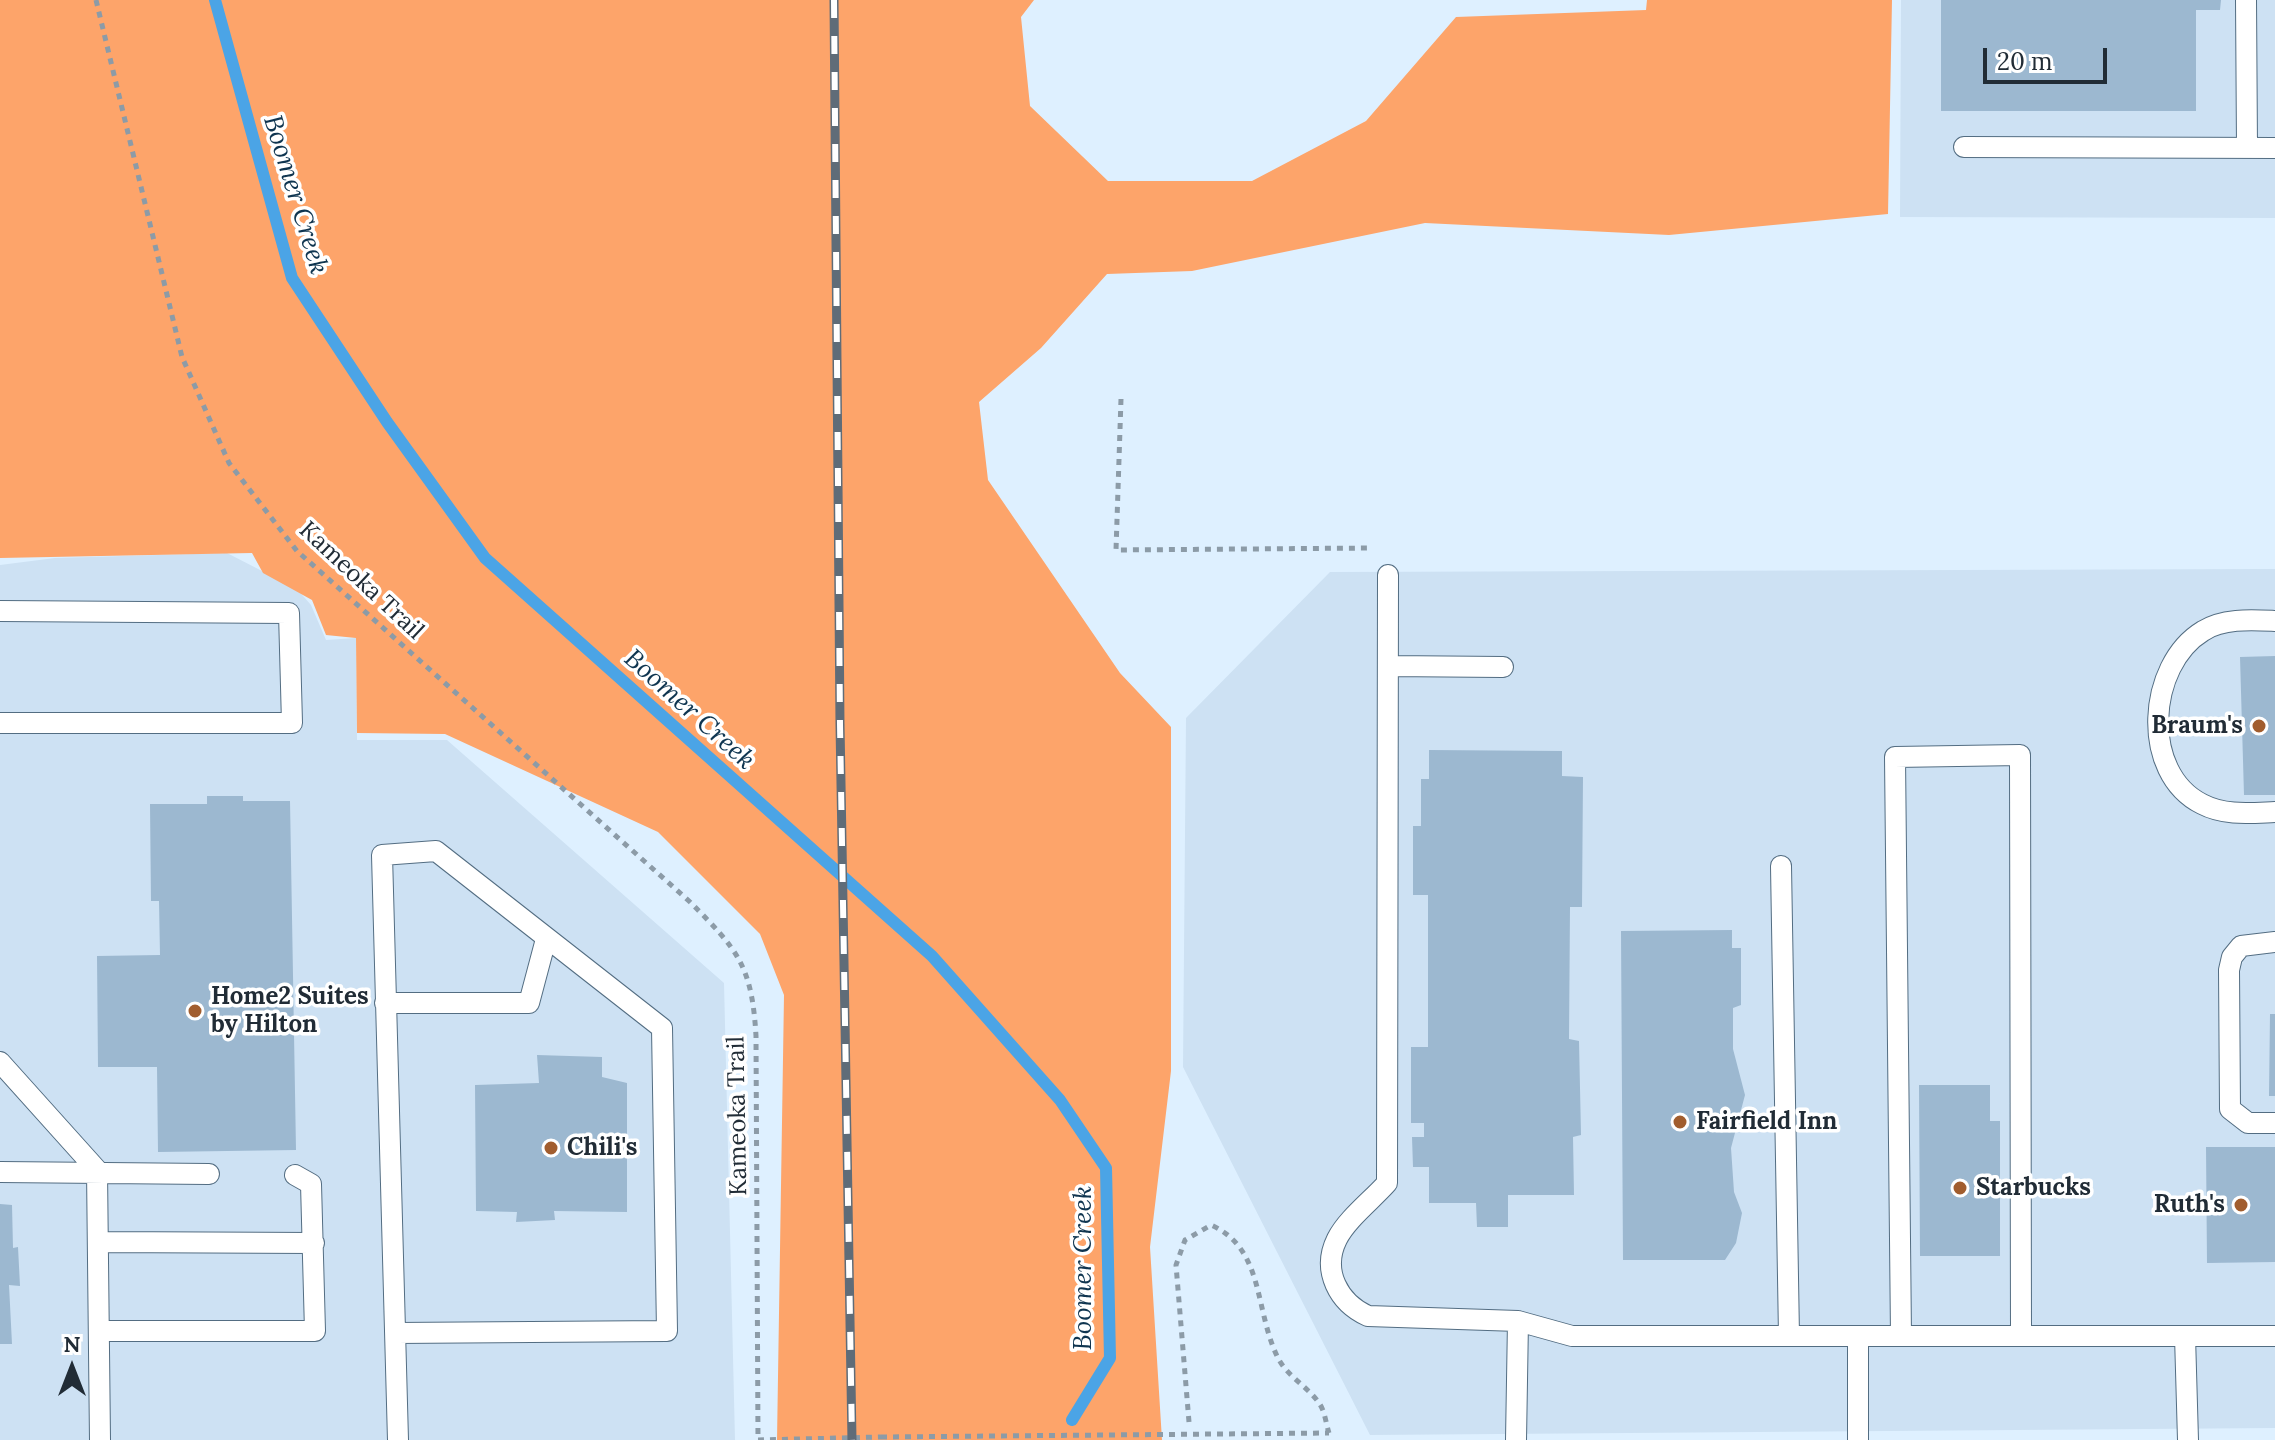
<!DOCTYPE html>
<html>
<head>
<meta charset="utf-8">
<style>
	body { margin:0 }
	#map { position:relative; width:2275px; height:1440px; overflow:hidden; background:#def0ff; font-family:Lora,serif }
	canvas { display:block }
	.north { position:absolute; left:32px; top:1328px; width:80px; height:80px; -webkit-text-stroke:6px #fff; paint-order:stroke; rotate:0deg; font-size:22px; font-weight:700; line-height:32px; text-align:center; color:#212c36 }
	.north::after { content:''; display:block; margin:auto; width:28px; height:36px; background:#212c36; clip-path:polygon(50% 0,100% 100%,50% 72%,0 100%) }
	.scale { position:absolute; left:1983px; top:48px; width:124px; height:36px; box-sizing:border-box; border:4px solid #212c36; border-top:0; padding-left:10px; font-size:24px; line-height:28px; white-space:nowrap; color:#212c36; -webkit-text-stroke:6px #fff; paint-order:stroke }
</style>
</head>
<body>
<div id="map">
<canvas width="2275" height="1440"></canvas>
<div class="north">N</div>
<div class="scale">20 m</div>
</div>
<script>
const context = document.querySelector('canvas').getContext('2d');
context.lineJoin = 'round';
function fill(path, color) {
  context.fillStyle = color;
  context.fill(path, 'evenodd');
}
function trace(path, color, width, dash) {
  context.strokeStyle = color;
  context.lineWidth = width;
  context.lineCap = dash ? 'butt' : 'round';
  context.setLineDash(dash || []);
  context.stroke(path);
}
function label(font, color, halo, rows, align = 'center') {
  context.font = font + ' Lora,serif';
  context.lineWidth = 7;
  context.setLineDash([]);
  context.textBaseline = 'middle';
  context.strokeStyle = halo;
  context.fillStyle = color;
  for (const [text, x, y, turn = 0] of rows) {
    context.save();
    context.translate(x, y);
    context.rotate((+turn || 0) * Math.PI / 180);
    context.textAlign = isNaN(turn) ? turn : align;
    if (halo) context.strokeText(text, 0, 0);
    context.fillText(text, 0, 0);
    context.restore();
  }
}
fill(new Path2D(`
	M1901,0H2275V218L1900,217Z
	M227,553L297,589L311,605L326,640L356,638L357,740H447L724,983L735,1440H0V565L55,558Z
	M2275,569V1428L1370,1435L1183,1067L1186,718L1330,572Z`), '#cde1f3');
fill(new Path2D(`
	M0,0H1034L1021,17L1030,106L1108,181H1252L1366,121L1456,17L1646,10L1647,0H1892L1888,214L1669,235L1425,223L1192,271L1107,274L1041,348L979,402L988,480L1120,673L1171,727V1071L1150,1247L1162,1440H777L784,995L760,934L658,832L445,734L357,733L356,638L326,635L312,600L263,573L252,553L0,558Z`), '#fda46a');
trace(new Path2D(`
	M215,0L292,278L387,422L485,558L932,956L1060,1100L1106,1168L1110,1358L1072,1420`), '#4ba4e6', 12);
fill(new Path2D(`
	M1941,0H2221L2220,10H2196V111H1941Z
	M2275,656V795H2244L2240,657Z
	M1429,750L1562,751V776L1583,777L1582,907H1570L1569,1039L1579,1041L1581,1135L1573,1137L1574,1195H1508V1227H1477L1476,1203H1429V1167H1413L1412,1137H1424V1123H1411V1047H1428V895H1413V826H1421V779H1429Z
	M207,796H243V801H290L296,1150L158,1152L157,1067H98L97,956L160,955L159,901H151L150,804H207Z
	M1732,930V948H1741V1005L1733,1008V1049L1745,1095L1731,1148L1734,1192L1742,1213L1736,1243L1725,1260H1623L1621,931Z
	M2270,1014H2275V1096H2269Z
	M537,1055L602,1057V1077L627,1083V1212L554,1211L555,1220L516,1222L517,1212L476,1211L475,1085L539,1083Z
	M1919,1085H1990V1121H2000V1256H1920Z
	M2206,1147H2275V1262L2207,1263Z
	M0,1204L12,1205L13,1248L18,1247L20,1286L9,1285L12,1344H0Z`), '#9cb8d0');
const service = new Path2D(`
	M2246,0L2247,147
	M1964,147L2275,148
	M1388,575L1387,1183C1372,1200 1347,1219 1337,1239C1321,1271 1339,1303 1368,1316L1518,1321L1572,1336H2275
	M0,611L289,613L292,723H0
	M2275,621C2252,620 2223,618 2203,631C2147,665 2140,773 2202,804C2225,816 2250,813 2275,812
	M1388,666L1503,667
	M1781,866L1789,1336
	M2275,942L2241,946L2232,957L2229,970L2230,1109L2248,1123H2275
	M385,1003H529L546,939
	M0,1062L97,1170L100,1440
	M0,1172L209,1174
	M98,1242L314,1243
	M99,1331H315L311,1184L295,1175
	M396,1333L667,1331L662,1028L436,851L382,855L398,1440
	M1901,1336L1895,757L2020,755L2021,1336
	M2185,1336L2188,1440
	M1516,1440L1518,1321
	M1858,1440V1336`);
trace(service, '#536d82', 22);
trace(new Path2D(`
	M96,0L182,357L229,463L297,551L690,902C738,950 752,966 756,1036L758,1440L881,1437
	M1121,399L1116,550L1372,548
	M1189,1422L1176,1265L1185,1240L1211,1225C1265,1249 1254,1310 1278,1358C1287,1376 1308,1387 1319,1403C1325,1411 1326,1424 1329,1433`), '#8c9ba7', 5, [6, 6]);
trace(service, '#fff', 20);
const rail = new Path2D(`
	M834,0L840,724L852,1440`);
trace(rail, '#5f6c78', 9);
trace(rail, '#fff', 6, [18]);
trace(new Path2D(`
	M881,1437L1329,1433`), '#8c9ba7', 5, [6, 6]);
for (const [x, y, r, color] of [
	[2259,726,8,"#a15d2e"],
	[195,1011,8,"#a15d2e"],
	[1680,1122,8,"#a15d2e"],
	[551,1148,8,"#a15d2e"],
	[1960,1188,8,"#a15d2e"],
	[2241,1205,8,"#a15d2e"]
]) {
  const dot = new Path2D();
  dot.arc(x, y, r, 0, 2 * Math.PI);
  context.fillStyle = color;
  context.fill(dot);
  trace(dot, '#fff', 3);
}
label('24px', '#212c36', '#fff', [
	["Kameoka Trail",361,581,43],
	["Kameoka Trail",738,1116,-91]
]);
label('bold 24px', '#212c36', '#fff', [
	["Braum's",2243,726,"right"],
	["Home2 Suites",211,997],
	["by Hilton",211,1025],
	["Fairfield Inn",1696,1122],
	["Chili's",567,1148],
	["Starbucks",1976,1188],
	["Ruth's",2225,1205,"right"]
], 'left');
label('italic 26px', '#0f3550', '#fff', [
	["Boomer Creek",295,195,73],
	["Boomer Creek",689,710,42],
	["Boomer Creek",1084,1268,-90]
]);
</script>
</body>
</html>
